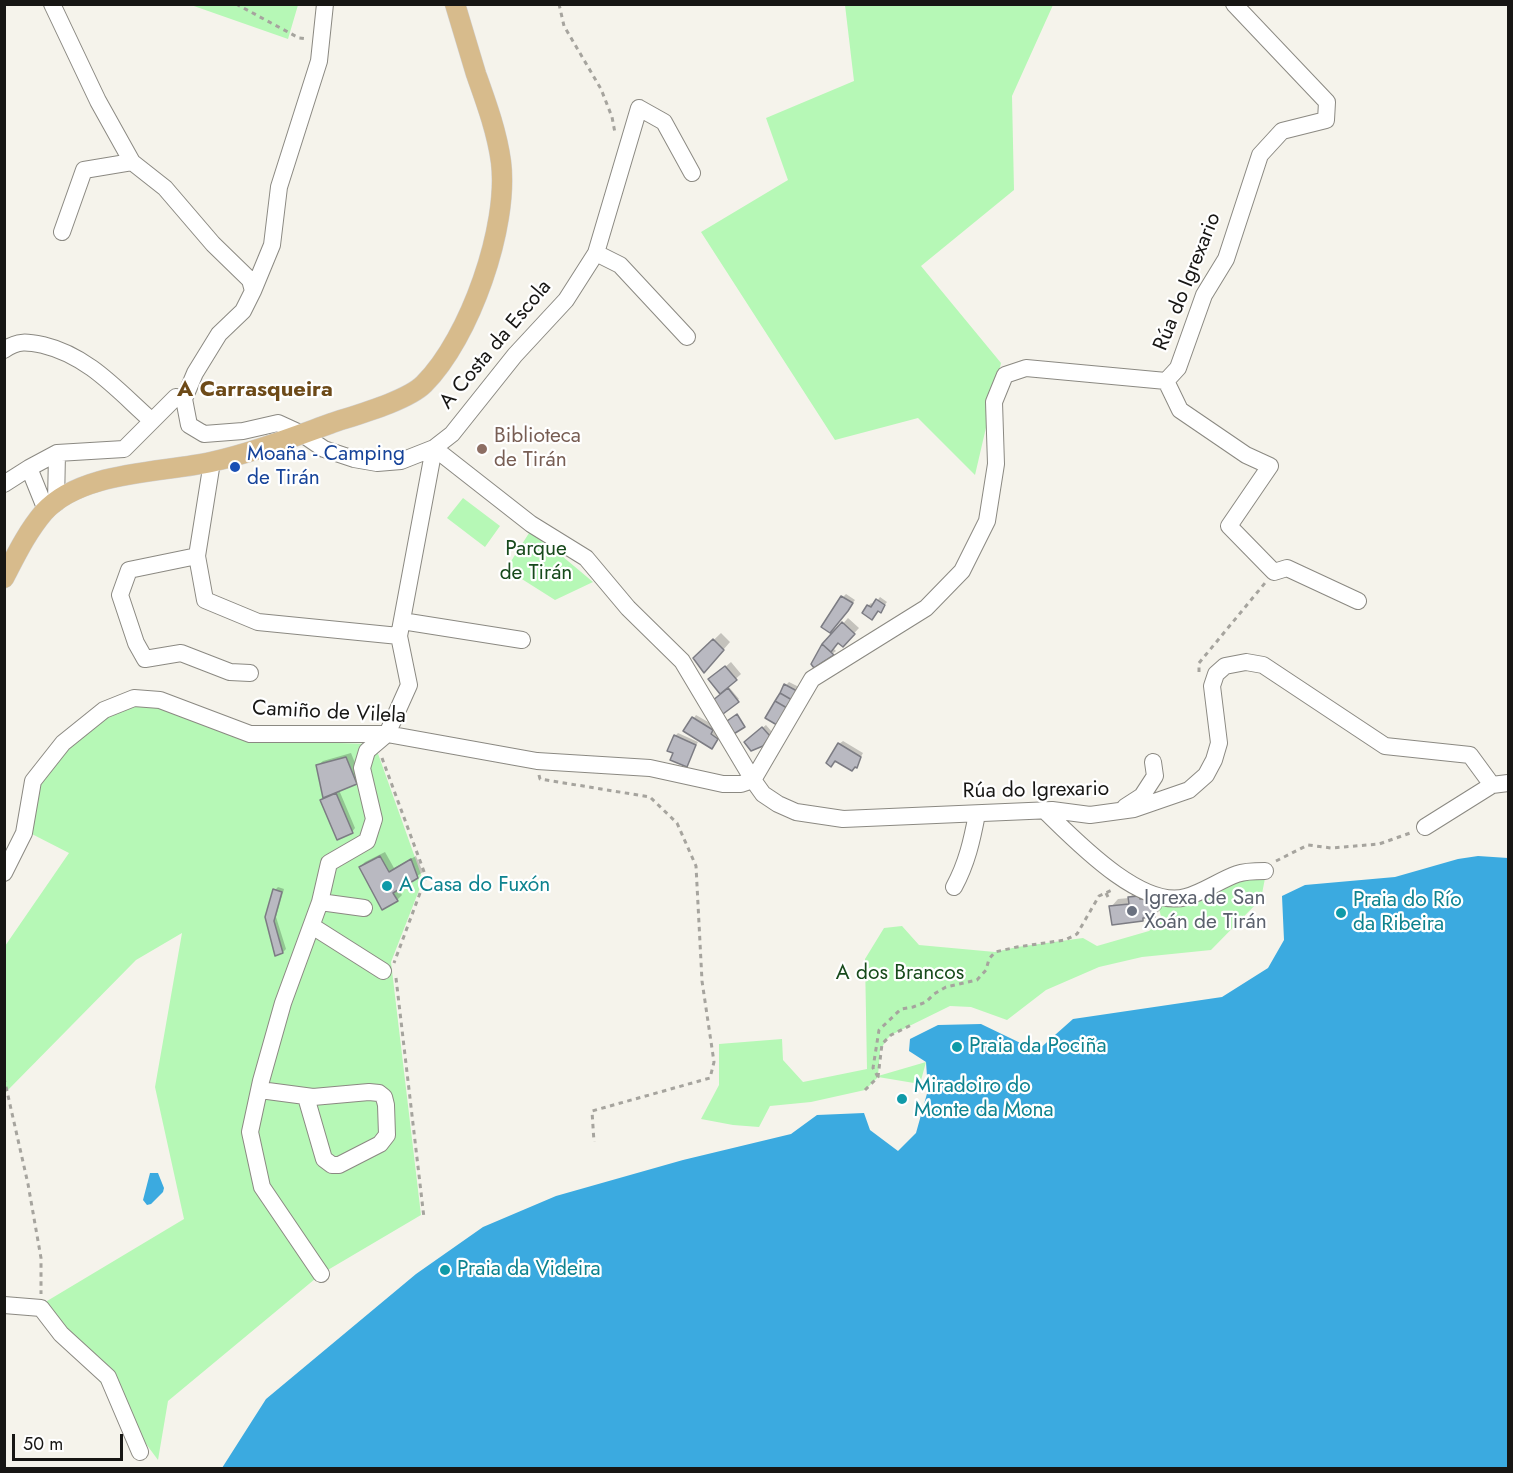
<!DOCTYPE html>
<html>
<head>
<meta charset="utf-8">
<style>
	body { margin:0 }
	#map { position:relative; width:1513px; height:1473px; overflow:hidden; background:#f5f3eb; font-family:Jost,sans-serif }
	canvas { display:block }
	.frame { position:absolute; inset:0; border:6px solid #171614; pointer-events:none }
	.scale { position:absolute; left:12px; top:1434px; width:111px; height:27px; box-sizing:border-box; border:3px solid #171614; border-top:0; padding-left:8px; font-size:18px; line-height:21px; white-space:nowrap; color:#171614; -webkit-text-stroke:4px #fff; paint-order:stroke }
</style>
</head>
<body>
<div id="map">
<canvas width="1513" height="1473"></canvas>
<div class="frame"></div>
<div class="scale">50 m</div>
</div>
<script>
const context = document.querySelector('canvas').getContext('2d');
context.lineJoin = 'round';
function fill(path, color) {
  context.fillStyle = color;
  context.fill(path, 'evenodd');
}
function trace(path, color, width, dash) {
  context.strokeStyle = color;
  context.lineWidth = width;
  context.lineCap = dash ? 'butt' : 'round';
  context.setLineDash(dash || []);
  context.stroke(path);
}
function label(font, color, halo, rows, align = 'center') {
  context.font = font + ' Jost,sans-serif';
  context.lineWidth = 4.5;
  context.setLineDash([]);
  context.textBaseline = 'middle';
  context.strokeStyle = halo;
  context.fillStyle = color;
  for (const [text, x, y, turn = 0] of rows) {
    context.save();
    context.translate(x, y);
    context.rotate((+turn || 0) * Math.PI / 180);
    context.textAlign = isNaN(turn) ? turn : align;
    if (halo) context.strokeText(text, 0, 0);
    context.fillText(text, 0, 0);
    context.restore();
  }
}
fill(new Path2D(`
	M191,5L298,4V5L288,39Z
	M845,5H1053L1012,96L1014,190L921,266L1001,363L975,475L918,418L835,440L701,232L788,180L766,118L854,81Z
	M463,498L500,526L485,547L447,518Z
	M531,530L593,582L555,600L506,569Z
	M130,702L156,704L276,741L371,744L376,748L423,880L391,962L421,1215L321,1274L168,1401L158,1460L42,1304L184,1219L155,1087L182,933L136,960L5,1093V946L69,853L28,832L38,780L99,718Z
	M1266,873L1261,899L1211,950L1142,957L1099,967L1046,990L1007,1020L971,1007L950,1006L891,1035L886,1040L880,1051L878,1076L926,1062L920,1084L878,1077L865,1090L811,1102L770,1106L759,1127L733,1125L701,1119L719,1085V1044L782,1039L783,1060L803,1082L867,1069L865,959L884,928L902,926L919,945L995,952L1017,947L1083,938L1097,946L1149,931L1162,920L1158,905L1161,900Z`), '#b6f8b6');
fill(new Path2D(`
	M1478,856L1508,858V1468H222L266,1399L416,1274L483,1227L556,1196L683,1160L791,1134L817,1115L864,1113L870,1130L898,1151L916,1133L928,1090L926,1062L909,1051L910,1039L938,1025L981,1024L1037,1051L1073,1019L1222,997L1268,968L1284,940L1282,896L1305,885L1395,877L1458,859Z
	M150,1173H158L164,1188L163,1192L151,1204L147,1205L143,1200Z`), '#3baae0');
fill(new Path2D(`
	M846,594L855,600L833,628L843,597Z
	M880,597L887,602L880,611L868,606L871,603L874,605Z
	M848,618L859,628L843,645L838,642L833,648L836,651L816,666L813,664L824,645Z
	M721,633L730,642L711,664L695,658Z
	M731,662L741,674L728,686L739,699L723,712L721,695L710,680Z
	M789,682L799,687L780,720L786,685Z
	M696,715L715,726L713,731L720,736L715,744L686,730Z
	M766,725L772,732L766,741L749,739Z
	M678,733L698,742L686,765L675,752V736Z
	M843,741L863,753L856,766L835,760L839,744Z
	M351,753L361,778L356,783L339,790L355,828L352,832L322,800L325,797L317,766L323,761Z
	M385,852L394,868L416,856L423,872L398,889L402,895L397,900L360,867L365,862Z
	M278,887L284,889L276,917L286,949L283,952L266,917L275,890Z
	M1136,891L1160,896L1162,908L1155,915L1146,916L1143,919L1111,907L1118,899L1129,898Z`), '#0003');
const building = new Path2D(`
	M841,596L853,603L848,611L830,633L821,627Z
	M876,599L885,605L881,613L878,611L872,620L862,613L867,605L871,607Z
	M842,622L855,634L843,647L838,643L831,652L822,644Z
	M713,639L724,650L704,673L693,658Z
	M822,644L834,655L814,668L811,664Z
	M725,666L737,680L720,694L708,679Z
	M784,684L797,691L792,700L780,693Z
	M728,688L739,702L723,714L712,701Z
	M780,693L792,700L787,708L775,701Z
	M775,701L787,708L777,725L765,718Z
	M737,714L745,727L732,735L724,723Z
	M692,717L713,730L711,734L718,739L712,749L683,731Z
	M762,727L770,736L763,746L751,751L744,742Z
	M674,735L696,745L687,767L670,760L673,753L667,751Z
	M838,743L861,757L857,768L855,767L852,771L835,761L831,767L826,763Z
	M346,757L357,784L323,798L316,765Z
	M336,793L353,833L337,840L320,800Z
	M380,856L389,872L411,859L418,878L393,893L398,901L382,910L359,867Z
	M273,889L282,892L274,921L283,953L275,956L265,917Z
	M1139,896L1140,899L1149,898L1150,902H1153L1155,917L1143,918V921L1112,925L1109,906L1129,904L1128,897Z`);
fill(building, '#b9b9c1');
trace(building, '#7c7c83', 1.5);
const minor = new Path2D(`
	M52,4L98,101L132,162L165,188L213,244L250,280L253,291
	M325,4L319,61L279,187L272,245L253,291L243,311L219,334L195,373L184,399L189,425L204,434L243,431L278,423L302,434L324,449L354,459L377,463L401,461L434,448L452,434L515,355L566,300L596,253L620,265L687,337
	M62,232L84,170L132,162
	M596,253L639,108L664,122L692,173
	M4,350C18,340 28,342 43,345C89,356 118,391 152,421
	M1166,381L1180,410L1246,455L1270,466L1229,526L1274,572L1287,568L1358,601
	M212,462L197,556L205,600L258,622L399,636L409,685L387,734L367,751L362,768L374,819L367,841L329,863L320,902L283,1003L261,1081L250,1132L262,1187L321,1274
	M29,468L46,510
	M4,484L29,468L57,453L124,449L176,397L184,399
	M56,503L57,453
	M197,556L129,570L120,595L136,643L145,659L181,653L230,672L250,673
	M402,621L522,640
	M399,636L434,448L531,524L586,558L628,608L682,661L753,780L763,794L778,804L796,812L843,819L1052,810L1090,815L1134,809L1189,790L1206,775L1214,760L1219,743L1212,686L1216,674L1225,666L1246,662L1263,665L1385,746L1470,755L1492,785
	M753,780L812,679L926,608L962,571L987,521L996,464L994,402L1005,375L1026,368L1166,381L1178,368L1204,295L1226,259L1260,155L1282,131L1326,120L1327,102L1234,4
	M1125,807L1142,796L1155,776L1153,762
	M1044,810C1074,839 1141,910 1186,897C1204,892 1220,880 1237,874C1245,871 1256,871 1265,871
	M1425,827L1492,785L1508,783
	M4,873L24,833L33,781L63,743L104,710L134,698L160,700L250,734H387L537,761L650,768L723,784H741L753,780
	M954,887C967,863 972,840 977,814
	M320,902L364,908
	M312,926L383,971
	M260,1090L313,1097L369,1092L379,1093L384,1097L386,1105L387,1135L380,1144L339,1165H332L324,1159L306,1097
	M4,1305L41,1308L61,1334L108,1377L140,1452`);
const major = new Path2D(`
	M4,578C16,555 27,532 44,512C81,471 161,473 211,462C252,453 293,437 332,423C356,415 407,401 424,384C470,338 509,226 501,162C497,132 486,102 476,74C469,51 462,28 455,4`);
trace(minor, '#8b8982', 18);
trace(major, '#d1d0d0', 21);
trace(new Path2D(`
	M236,4L299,38L307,39
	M559,4L564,26L601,89L612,117L615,133
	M1199,672V663L1265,583
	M382,758L426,877L394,963
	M539,775L540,779L650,797L677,823L696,866L702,981L714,1062L710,1078L592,1111L594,1142
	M1276,861L1308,845L1331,848L1379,844L1413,832
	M1106,893L1109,899
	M396,978L424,1218
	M878,1077L873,1068L879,1030L901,1009L913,1007L926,1002L934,994L946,987L977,980L986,970L989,959L995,952L1017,947L1065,940L1077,934L1099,896L1112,890
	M4,1078L28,1184L41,1258V1294
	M865,1090L878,1077L882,1044L891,1035L911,1025`), '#a6a49e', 3, [4.5, 4.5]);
trace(minor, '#fff', 16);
trace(major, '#d7bb8c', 20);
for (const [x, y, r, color] of [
	[482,449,6,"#8d6e63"],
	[235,467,6,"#1a4fb4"],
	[387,886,6,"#0f9aa8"],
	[1132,911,6,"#6b7280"],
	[1341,913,6,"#0f9aa8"],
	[957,1047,6,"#0f9aa8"],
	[902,1099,6,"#0f9aa8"],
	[445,1270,6,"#0f9aa8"]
]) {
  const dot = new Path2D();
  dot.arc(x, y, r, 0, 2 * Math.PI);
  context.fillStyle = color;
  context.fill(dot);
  trace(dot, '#fff', 2);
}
label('21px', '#171614', '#fff', [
	["Rúa do Igrexario",1188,282,-68],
	["A Costa da Escola",496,345,-50],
	["Camiño de Vilela",329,713,3],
	["Rúa do Igrexario",1036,791,-1]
]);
label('21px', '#785e54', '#fff', [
	["Biblioteca",494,437],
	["de Tirán",494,461]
], 'left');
label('21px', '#164399', '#fff', [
	["Moaña - Camping",247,455],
	["de Tirán",247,479]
], 'left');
label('21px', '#174a1b', '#fff', [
	["Parque",536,550],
	["de Tirán",536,574],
	["A dos Brancos",900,974]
]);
label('21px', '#0d838f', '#fff', [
	["A Casa do Fuxón",399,886],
	["Praia do Río",1353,901],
	["da Ribeira",1353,925],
	["Praia da Pociña",969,1047],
	["Miradoiro do",914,1087],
	["Monte da Mona",914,1111],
	["Praia da Videira",457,1270]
], 'left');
label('21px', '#5b616d', '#fff', [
	["Igrexa de San",1144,899],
	["Xoán de Tirán",1144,923]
], 'left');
label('bold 22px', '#6d4a18', '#fff', [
	["A Carrasqueira",255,391]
]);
</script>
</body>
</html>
